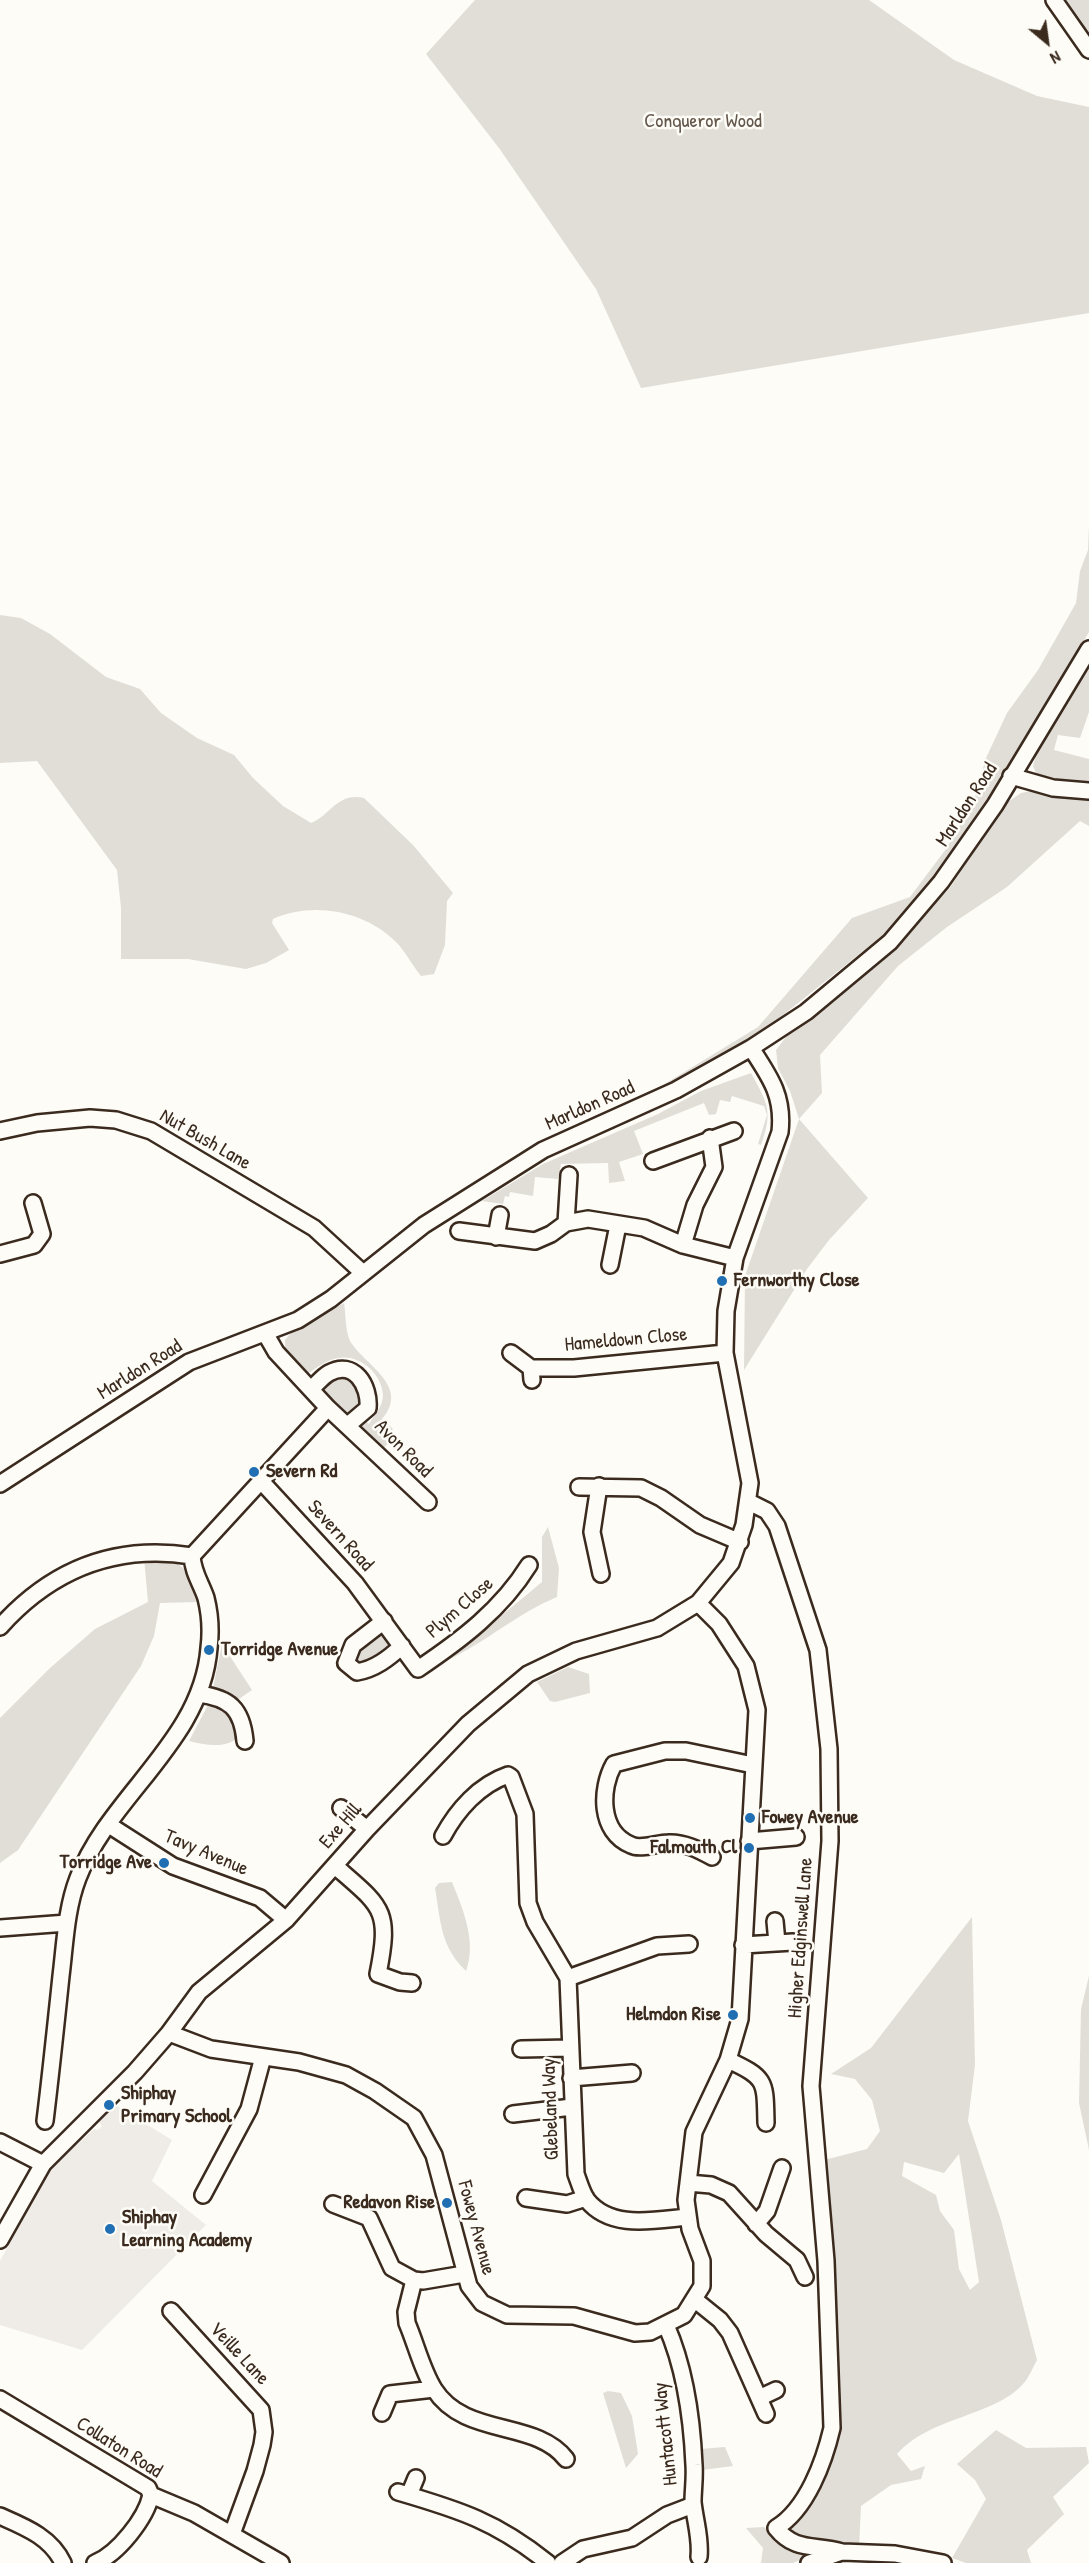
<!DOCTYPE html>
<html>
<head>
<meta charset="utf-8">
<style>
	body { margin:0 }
	#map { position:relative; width:1089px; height:2563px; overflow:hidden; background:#fdfcf7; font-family:"Patrick Hand",sans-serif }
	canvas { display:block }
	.north { position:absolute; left:1017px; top:12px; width:60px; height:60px; -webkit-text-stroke:4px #fdfcf7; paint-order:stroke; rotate:151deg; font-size:16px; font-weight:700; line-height:24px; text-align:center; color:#3b2a1e }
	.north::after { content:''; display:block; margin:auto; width:21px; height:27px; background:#3b2a1e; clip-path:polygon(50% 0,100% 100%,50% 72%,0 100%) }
</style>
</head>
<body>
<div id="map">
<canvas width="1089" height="2563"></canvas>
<div class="north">N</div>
</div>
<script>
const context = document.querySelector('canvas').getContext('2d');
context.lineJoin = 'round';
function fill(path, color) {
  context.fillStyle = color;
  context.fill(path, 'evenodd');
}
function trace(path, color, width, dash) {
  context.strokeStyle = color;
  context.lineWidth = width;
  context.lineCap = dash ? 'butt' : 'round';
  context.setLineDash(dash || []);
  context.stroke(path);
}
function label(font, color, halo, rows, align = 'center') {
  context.font = font + ' "Patrick Hand",sans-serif';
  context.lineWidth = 5;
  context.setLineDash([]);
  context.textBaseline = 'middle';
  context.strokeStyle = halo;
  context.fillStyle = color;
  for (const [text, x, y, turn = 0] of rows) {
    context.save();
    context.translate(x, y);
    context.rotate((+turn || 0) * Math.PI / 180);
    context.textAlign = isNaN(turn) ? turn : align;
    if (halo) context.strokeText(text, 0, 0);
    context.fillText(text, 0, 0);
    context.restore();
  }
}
fill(new Path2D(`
	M115,2105L172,2140L152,2181L206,2225L82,2350L0,2325V2261L50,2169L94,2129L98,2130L102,2126L99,2122Z`), '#efece7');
fill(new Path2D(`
	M475,0H869L954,60L1037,96L1089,107V313L641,388L596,289L499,148L426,54Z
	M1060,0H1089V42Z
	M1089,526V632L992,797L923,897L892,928L758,1035L671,1088L645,1096L758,1027L852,918L910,897L946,849L973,803L986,758L1007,713L1038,670L1076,603L1080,571L1088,550Z
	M0,615L21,618L50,634L106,677L140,689L161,713L197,738L234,755L253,778L283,806L311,823C330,816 337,792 364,798L413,845L453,893L447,901L445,945L434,974L421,976C412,965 405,951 396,942C365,911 313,901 273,919L272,923L289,950L266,963L246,969L188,959H121V908L117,870L37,761L0,763Z
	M1089,668V712L1080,738L1058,735L1054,750L1089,759V785L1044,778L1036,773L1033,766L1037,753Z
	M1031,791L1089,800V826L1080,821L1007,887L947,927L898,966L820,1055L822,1093L799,1119L868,1198L829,1240L807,1269L744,1370L745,1276L799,1119L790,1091L778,1068L776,1050L786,1037L892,948L950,888L1005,804L1021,793Z
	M751,1073C768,1104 773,1111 761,1145L758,1144L767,1115L764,1106L732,1096L730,1102L720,1100L716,1114L709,1115L704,1103L634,1131L643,1154L619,1162L625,1181L609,1183L608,1163L561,1164L558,1179L535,1177L533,1196L510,1192L509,1197L505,1196L503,1204L482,1201L543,1164L658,1114L701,1091Z
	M344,1303C346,1314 345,1335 352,1344C367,1366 410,1387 382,1419L393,1429L389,1433L393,1438L381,1451L358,1426L363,1419L369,1424C374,1416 383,1406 383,1395C382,1374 360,1354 338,1358C326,1360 316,1368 306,1375L285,1353V1340L290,1334Z
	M345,1369L369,1397L348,1425L311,1389Z
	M548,1527L559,1568L557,1597C518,1613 486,1642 448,1660L542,1582V1537Z
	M144,1558C179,1558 192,1567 199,1602L160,1603L154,1636L141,1666L18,1850L0,1863V1718L50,1668L95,1629L148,1602Z
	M384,1621L402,1646L357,1672L348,1653Z
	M222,1644L252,1690L236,1701L213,1688Z
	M568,1667L589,1674L590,1693L555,1702L550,1701L537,1682Z
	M210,1701L232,1713L240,1734C230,1750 205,1745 189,1741Z
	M452,1882C463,1909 477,1942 466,1971C440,1946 441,1922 435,1888L439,1883Z
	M972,1917L975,2065L968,2121L1001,2220L1037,2360C1033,2367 1029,2378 1023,2384C995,2416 929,2417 897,2454L911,2471L925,2466L921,2479L891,2485L861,2506L859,2548L802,2539L787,2533L830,2463L838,2438L840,2402L824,2160L867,2149L880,2131L872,2100L855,2079L831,2074L871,2048ZM959,2154L979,2282L970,2290L959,2269L954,2230L940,2211L936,2195L902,2176L904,2162L944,2173Z
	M1089,1976V2150L1079,2103L1081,2009Z
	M608,2391L621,2393L632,2416L638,2454L626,2468L603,2393Z
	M996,2430L1026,2448L1086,2447L1089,2463L1053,2497L1064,2514L1027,2550L1031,2563H966L952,2558L986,2499L975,2480L957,2464Z
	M725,2447L733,2466L702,2470L700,2449Z
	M764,2527L785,2547L812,2555L793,2563H761L763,2548L746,2528Z`), '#e1ded7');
const minor = new Path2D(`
	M1054,0L1089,50
	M1011,776L1053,788L1089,791
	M0,1131L37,1123L90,1118L116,1120L151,1131L314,1228L363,1273
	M653,1161L734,1131
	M566,1223L569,1175
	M459,1231L535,1241L551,1234L566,1223L588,1219L644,1228L683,1245L735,1258
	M496,1237L500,1215
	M683,1245L695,1205L714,1167L710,1138
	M0,1254L34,1245L42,1234L33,1203
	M610,1265L618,1225
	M265,1333L276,1352L328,1408L428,1502
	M511,1353L531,1368
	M532,1380L531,1368H574L725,1353
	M311,1389C317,1384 322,1377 329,1373C354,1359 370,1386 368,1408L348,1425
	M261,1481L355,1583L418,1669C461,1640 501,1610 529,1565
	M0,1484L189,1362L298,1320L331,1299L424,1225L543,1150L676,1090L751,1048L806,1012L890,942L941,882L995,805L1089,649
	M599,1486L592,1532L601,1574
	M579,1487L641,1488L661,1498L700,1525L740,1542
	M749,1502L767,1511L777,1526L818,1650L829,1749L830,1841L811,2086L826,2261L832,2428C824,2462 807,2509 776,2528C795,2552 815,2544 842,2552
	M384,1621L353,1645L346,1663L357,1672C375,1669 389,1658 402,1646
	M0,1627C52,1569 115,1544 192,1556
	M199,1694C229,1698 242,1708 245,1741
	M341,1808L367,1829
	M109,1825L173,1866L260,1898L286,1920
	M443,1836C457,1810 479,1785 508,1775L511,1777L525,1814L528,1903L535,1922L568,1978L576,2174C579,2182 582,2193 587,2200C611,2230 654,2220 688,2217
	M749,1841L796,1837
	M712,1857C699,1850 684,1842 668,1843C657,1843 641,1850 631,1845C599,1832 600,1789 614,1764L665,1751H686L753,1765
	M335,1866C382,1907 391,1909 378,1974L400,1982L412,1983
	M775,1921L777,1943
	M0,1928L67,1923
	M743,1945L793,1942
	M568,1978L657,1946L689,1944
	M169,2033L211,2049L299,2062L346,2075L375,2091L414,2118L434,2155L469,2286L482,2303L507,2315L574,2316L635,2333L650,2332L684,2315L702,2286V2261L690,2229L686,2200L694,2132L728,2060L740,2019L757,1710L746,1666L719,1624L698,1603
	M521,2049L570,2048
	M728,2060C767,2078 765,2081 766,2123
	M571,2078L632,2073
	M513,2114L572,2107
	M45,2121C51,2072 56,2024 61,1976C65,1944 66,1909 78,1878C109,1796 202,1741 209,1648C211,1632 210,1614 206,1598C201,1583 193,1573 192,1556L328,1408
	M0,2142L43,2164
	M688,2183L711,2185L729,2193L766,2234L797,2260L805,2277
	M203,2195L249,2109L263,2057
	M526,2198L567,2204L586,2198
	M333,2204L369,2218L392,2268L414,2280
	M756,2224L767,2211L782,2168
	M0,2240L43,2164L135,2072L169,2033L199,1992L286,1920L367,1829L468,1724L528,1674L576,1651L657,1628L698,1603L731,1563L744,1525L750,1483L725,1353L726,1311L735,1258L780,1132C784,1096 770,1077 751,1048
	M464,2274L423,2281L414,2280L406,2312L407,2323C416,2344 422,2370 434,2389C465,2438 535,2419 566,2459
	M694,2299L720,2320L730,2333L766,2414
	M171,2311L261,2410L264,2432L262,2445L255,2471L232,2534
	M666,2325C685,2368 692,2418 694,2465C695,2478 693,2490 693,2502C695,2521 701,2538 699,2557
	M759,2398L776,2390
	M0,2399L148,2488L151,2495L194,2513L281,2563
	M382,2413L390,2394L434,2389
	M398,2492C460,2510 497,2522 548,2563
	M409,2495L416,2478
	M0,2516C25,2527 51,2537 63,2563
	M95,2563C118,2554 146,2518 151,2495
	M562,2563L583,2549L632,2538L667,2515L693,2505
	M809,2563L842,2552L895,2554L943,2563`);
trace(minor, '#3b2a1e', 20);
trace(minor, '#fdfcf7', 15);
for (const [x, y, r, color] of [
	[722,1281,6,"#1f6fb2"],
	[254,1472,6,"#1f6fb2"],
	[209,1650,6,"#1f6fb2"],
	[750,1818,6,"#1f6fb2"],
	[749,1848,6,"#1f6fb2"],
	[164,1863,6,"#1f6fb2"],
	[733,2015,6,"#1f6fb2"],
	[109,2105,6,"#1f6fb2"],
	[447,2203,6,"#1f6fb2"],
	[110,2229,6,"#1f6fb2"]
]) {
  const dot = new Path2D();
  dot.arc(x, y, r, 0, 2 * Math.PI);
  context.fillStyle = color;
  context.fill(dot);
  trace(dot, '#fdfcf7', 2);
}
label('20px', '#64574c', '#fdfcf7', [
	["Conqueror Wood",703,122]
]);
label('20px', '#3b2a1e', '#fdfcf7', [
	["Marldon Road",967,805,-57],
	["Marldon Road",590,1106,-24],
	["Nut Bush Lane",205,1140,30],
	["Hameldown Close",626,1340,-5],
	["Marldon Road",140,1370,-32],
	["Avon Road",403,1449,45],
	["Severn Road",340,1536,48],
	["Plym Close",460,1608,-41],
	["Exe Hill",341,1826,-49],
	["Tavy Avenue",206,1853,23],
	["Higher Edginswell Lane",801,1938,-86],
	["Glebeland Way",551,2109,-92],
	["Fowey Avenue",476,2228,75],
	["Veille Lane",239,2354,47],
	["Huntacott Way",666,2434,-96],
	["Collaton Road",119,2448,32]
]);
label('bold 20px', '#3b2a1e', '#fdfcf7', [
	["Fernworthy Close",734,1281],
	["Severn Rd",266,1472],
	["Torridge Avenue",221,1650],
	["Fowey Avenue",762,1818],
	["Falmouth Cl",737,1848,"right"],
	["Torridge Ave",152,1863,"right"],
	["Helmdon Rise",721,2015,"right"],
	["Shiphay",121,2094],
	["Primary School",121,2117],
	["Redavon Rise",435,2203,"right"],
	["Shiphay",122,2218],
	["Learning Academy",122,2241]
], 'left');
</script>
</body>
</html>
